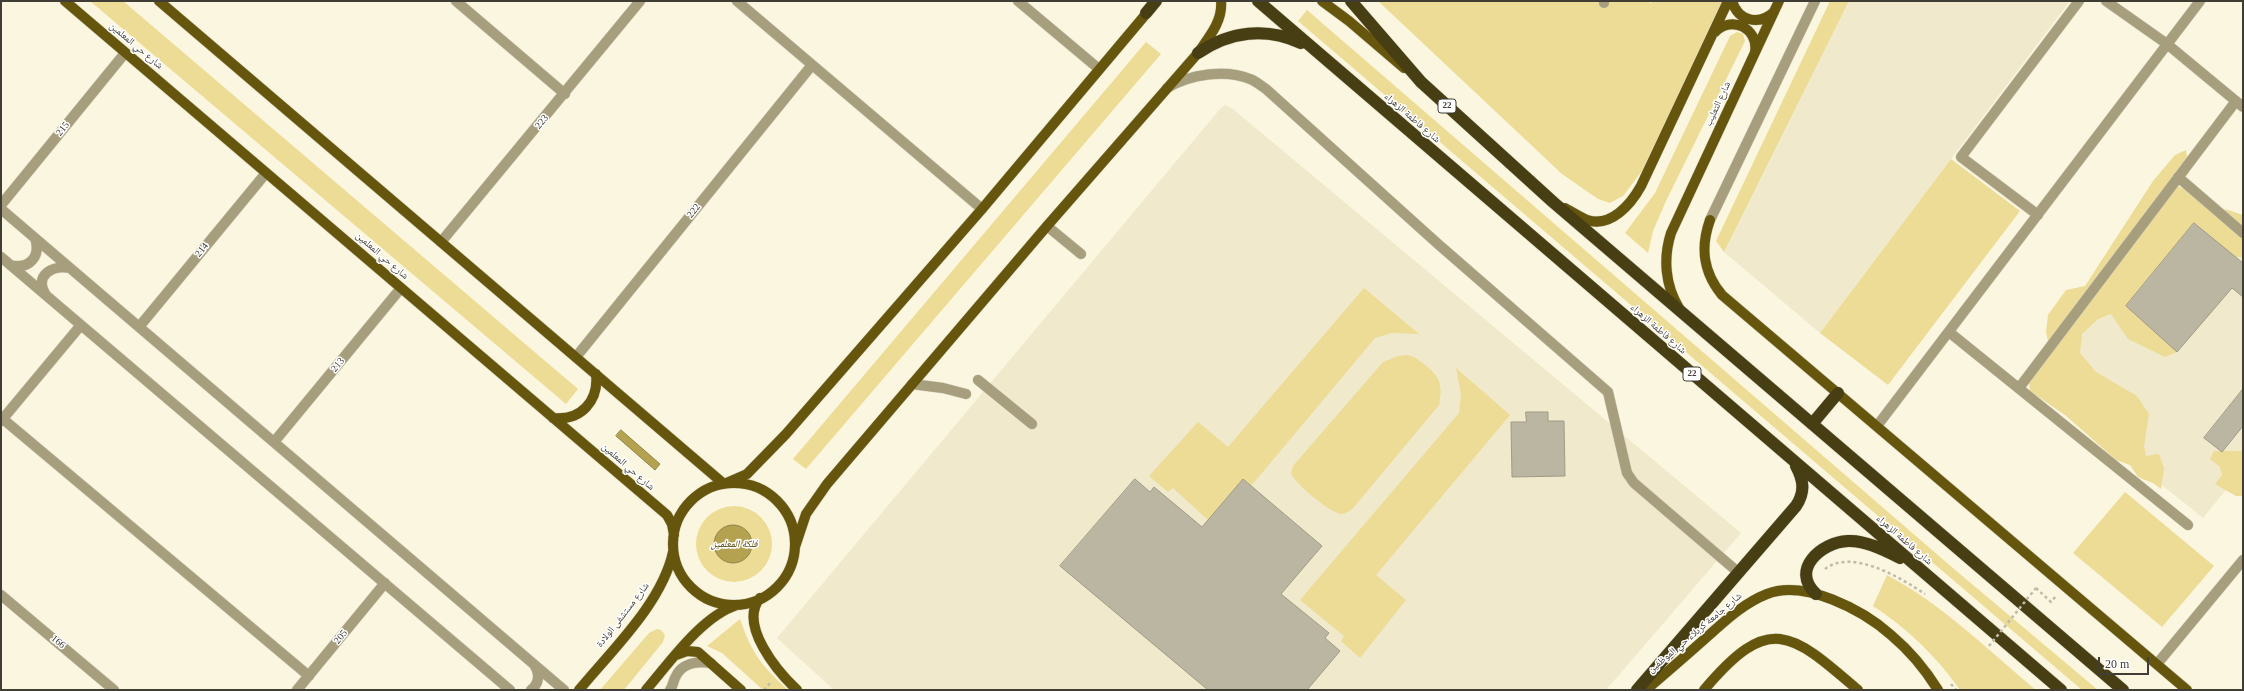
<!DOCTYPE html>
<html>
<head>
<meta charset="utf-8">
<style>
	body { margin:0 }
	#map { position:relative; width:2244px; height:691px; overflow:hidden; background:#fbf6df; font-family:"Times New Roman",serif }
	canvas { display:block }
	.frame { position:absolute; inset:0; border:2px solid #3f3d34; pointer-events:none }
	.scale { position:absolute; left:2098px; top:657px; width:51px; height:18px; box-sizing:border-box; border:2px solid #3f3d34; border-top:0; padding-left:5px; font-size:12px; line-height:14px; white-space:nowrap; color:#3f3d34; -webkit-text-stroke:3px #fff; paint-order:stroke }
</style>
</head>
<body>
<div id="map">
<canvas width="2244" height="691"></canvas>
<div class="frame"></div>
<div class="scale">20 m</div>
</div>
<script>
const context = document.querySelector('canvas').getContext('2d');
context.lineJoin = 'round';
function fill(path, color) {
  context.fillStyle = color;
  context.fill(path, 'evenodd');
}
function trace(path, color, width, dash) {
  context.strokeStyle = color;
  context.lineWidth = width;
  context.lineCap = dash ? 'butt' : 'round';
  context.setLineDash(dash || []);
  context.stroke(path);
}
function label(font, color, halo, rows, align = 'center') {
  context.font = font + ' "Times New Roman","Noto Naskh Arabic",serif';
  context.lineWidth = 3;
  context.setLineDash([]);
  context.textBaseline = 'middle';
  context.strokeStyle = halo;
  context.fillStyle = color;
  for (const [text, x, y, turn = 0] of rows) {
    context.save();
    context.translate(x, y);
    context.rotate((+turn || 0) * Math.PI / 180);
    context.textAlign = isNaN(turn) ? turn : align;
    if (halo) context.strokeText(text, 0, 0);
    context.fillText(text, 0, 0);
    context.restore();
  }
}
fill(new Path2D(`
	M1849,1H2070L1820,333L1724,252Z
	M1225,105L1233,109L1741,533L1606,690H834L777,638L1220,109Z
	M2177,196L2243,248V469L2203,518L2037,384Z`), '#f0e9cc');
fill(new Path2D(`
	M90,1H123L578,389L566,404Z
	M1378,1H1647L1651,3L1653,1H1722L1642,171L1623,196L1610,203L1598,199L1562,174Z
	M1830,1H1849L1724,252L1716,241Z
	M1307,10L1954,569L2098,690H2082L1298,21Z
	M1737,32L1743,34L1745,41L1666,201L1653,231L1648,253L1625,233L1655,193L1730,36Z
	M1146,42L1161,54L806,469L793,459Z
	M2186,150L2189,173L2178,186L2190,192L2207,207L2228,210L2243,215V257H2235L2194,223L2126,306L2177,352L2165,357L2128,339L2111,314L2098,319L2082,334L2080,353L2096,372L2137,396L2149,414L2144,446L2146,456L2159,454L2164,468L2161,489L2153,483L2138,477L2130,465L2116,460L2065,415L2030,391L2029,382L2048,341L2046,332L2048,315L2066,290L2085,286L2153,181L2175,155Z
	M1951,159L2020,211L1888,385L1820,333Z
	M1364,288L1419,334L1392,333L1375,338L1251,486L1243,479L1208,520L1173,488L1168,492L1149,476L1198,422L1228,447Z
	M1407,355C1414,356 1418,359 1424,364C1440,377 1443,384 1439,405L1354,507C1350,511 1346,514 1341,514C1330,513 1293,482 1291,473L1293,466L1383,362L1398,356Z
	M1456,368L1510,415L1376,575L1406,600L1360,658L1341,641L1344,636L1300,600L1459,413L1461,394Z
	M2214,451H2243V496H2236L2215,484L2222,475L2220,467L2210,459Z
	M2125,492L2214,566L2162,627L2073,553Z
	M696 544a38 38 0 1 1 76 0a38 38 0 1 1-76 0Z
	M1887,575C1942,604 1988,650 2036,690H1960C1937,657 1907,628 1873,606Z
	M740,619C752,654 762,666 788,690H763L722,653L707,646Z
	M657,629L661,630L665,635L663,642L624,690H600L649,633Z`), '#eddc95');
const water = new Path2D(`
	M621,430L660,464L655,470L616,436Z
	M714 544a19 19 0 1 1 38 0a19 19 0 1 1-38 0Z`);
fill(water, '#b5a251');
trace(water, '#928448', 1);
const building = new Path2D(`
	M2194,223L2243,263V297L2232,288L2177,352L2126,306Z
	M2243,389V426L2222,452L2204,438Z
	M1526,412H1548V421H1564L1565,476L1512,477L1511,422H1526Z
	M1135,479L1150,492L1154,487L1202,527L1243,479L1322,546L1281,594L1329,633L1325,638L1340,651L1307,690H1208L1060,566Z`);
fill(building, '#bbb6a1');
trace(building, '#a09b86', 1);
const minor = new Path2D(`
	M456,1L565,94
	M737,1L982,209
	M1018,1L1099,69
	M2106,1L2167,44L2243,107
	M1604,3V1
	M1167,88C1190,74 1226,69 1250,79C1256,81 1261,86 1266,89L1438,244L1608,392L1627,473L1634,483L1739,573
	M2178,177L2243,233
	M1,205L125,53
	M1,209L564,690
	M2038,215L1961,157L2079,1
	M1710,220L1815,1
	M1047,226L1081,254
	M441,242L640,1
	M1,257L510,690
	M10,265C30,270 41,256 35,238
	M46,295C33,275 53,265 70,268
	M139,327L266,173
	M1949,332L2188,525
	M576,357L812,65
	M978,380L1032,424
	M912,384L943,388L966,394
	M2019,388L2236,101
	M3,419L309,676
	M1,421L81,325
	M1877,426L2200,1
	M274,442L401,288
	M1,595L114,690
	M2157,664L2243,560
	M297,690L385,583
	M531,690C539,684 540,674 535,666
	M670,690C673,686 673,682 675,678C681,663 697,661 711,663`);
const major = new Path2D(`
	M65,1L667,515L672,524L674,535
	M159,1L724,484L747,474L786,434L982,209L1151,8
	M1322,1L1349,21L1404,68
	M1732,1C1738,21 1759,26 1774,12
	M1715,32C1731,15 1759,28 1755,52
	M1565,208C1572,212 1580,217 1587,220C1611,228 1631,204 1641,186L1728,1
	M1710,220C1700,248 1703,272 1722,295L2187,690
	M1679,308C1665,285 1663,258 1671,233L1779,1
	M553,418C581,421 599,401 596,374
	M673 544a61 61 0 1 1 122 0a61 61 0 1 1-122 0Z
	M795,547L806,514L827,484L1047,226L1198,53C1209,37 1223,21 1221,1
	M760,598C738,625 778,672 797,690
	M676,655L687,651L698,652L741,690
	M579,690C612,650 662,603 673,552
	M646,690C670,662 702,616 737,605
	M1646,690C1667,672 1688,654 1708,636C1726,620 1744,603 1767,594C1804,579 1863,610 1891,635C1910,651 1925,669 1938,690
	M1704,690C1769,613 1790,631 1858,690`);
const highway = new Path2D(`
	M1258,1L2061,690
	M1351,1L1421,82L1553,202L2123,690
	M1146,13L1156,1
	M1198,53C1230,31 1266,27 1301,43
	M1812,424L1838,393
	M1816,594C1790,570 1821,542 1848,541C1865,540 1885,550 1900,558
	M1637,690L1796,506C1805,492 1804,481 1796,466`);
trace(minor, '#d5d1bd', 11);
trace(major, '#d5d1bd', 11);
trace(highway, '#d5d1bd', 13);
trace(new Path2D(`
	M1825,569C1852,548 1901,578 1925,594
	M2036,588L2051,602L2056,596
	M1951,684L1956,690
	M764,690L772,681`), '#bfbba9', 2.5, [3, 3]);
trace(minor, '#a69e7d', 10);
trace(major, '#66560d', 10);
trace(highway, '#483e13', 12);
trace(new Path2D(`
	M1989,646L2036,588`), '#bfbba9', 2.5, [3, 3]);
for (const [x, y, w] of [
	[1447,106,18],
	[1692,374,18]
]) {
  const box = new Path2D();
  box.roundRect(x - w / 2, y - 7, w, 14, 3);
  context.fillStyle = '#fff';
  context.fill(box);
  trace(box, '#3f3d34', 1);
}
label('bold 9px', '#3f3d34', null, [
	["22",1447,106],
	["22",1692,374]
]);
label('10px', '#3f3d34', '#fff', [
	["شارع حي المعلمين",136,46,40],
	["شارع التعليب",1718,104,-65],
	["شارع فاطمة الزهراء",1412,118,41],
	["223",542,122,-50],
	["215",63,129,-51],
	["222",694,211,-51],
	["214",202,250,-51],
	["شارع حي المعلمين",382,256,41],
	["شارع فاطمة الزهراء",1658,329,41],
	["213",338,365,-50],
	["شارع حي المعلمين",628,467,41],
	["شارع فاطمة الزهراء",1904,540,41],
	["شارع مستشفى الولادة",623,615,-52],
	["شارع جامعة كربلاء حي الموظفين",1695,633,-40],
	["205",341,637,-51],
	["166",58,642,40]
]);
label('italic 10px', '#504200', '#fff', [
	["فلكة المعلمين",734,544]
]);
</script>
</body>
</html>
